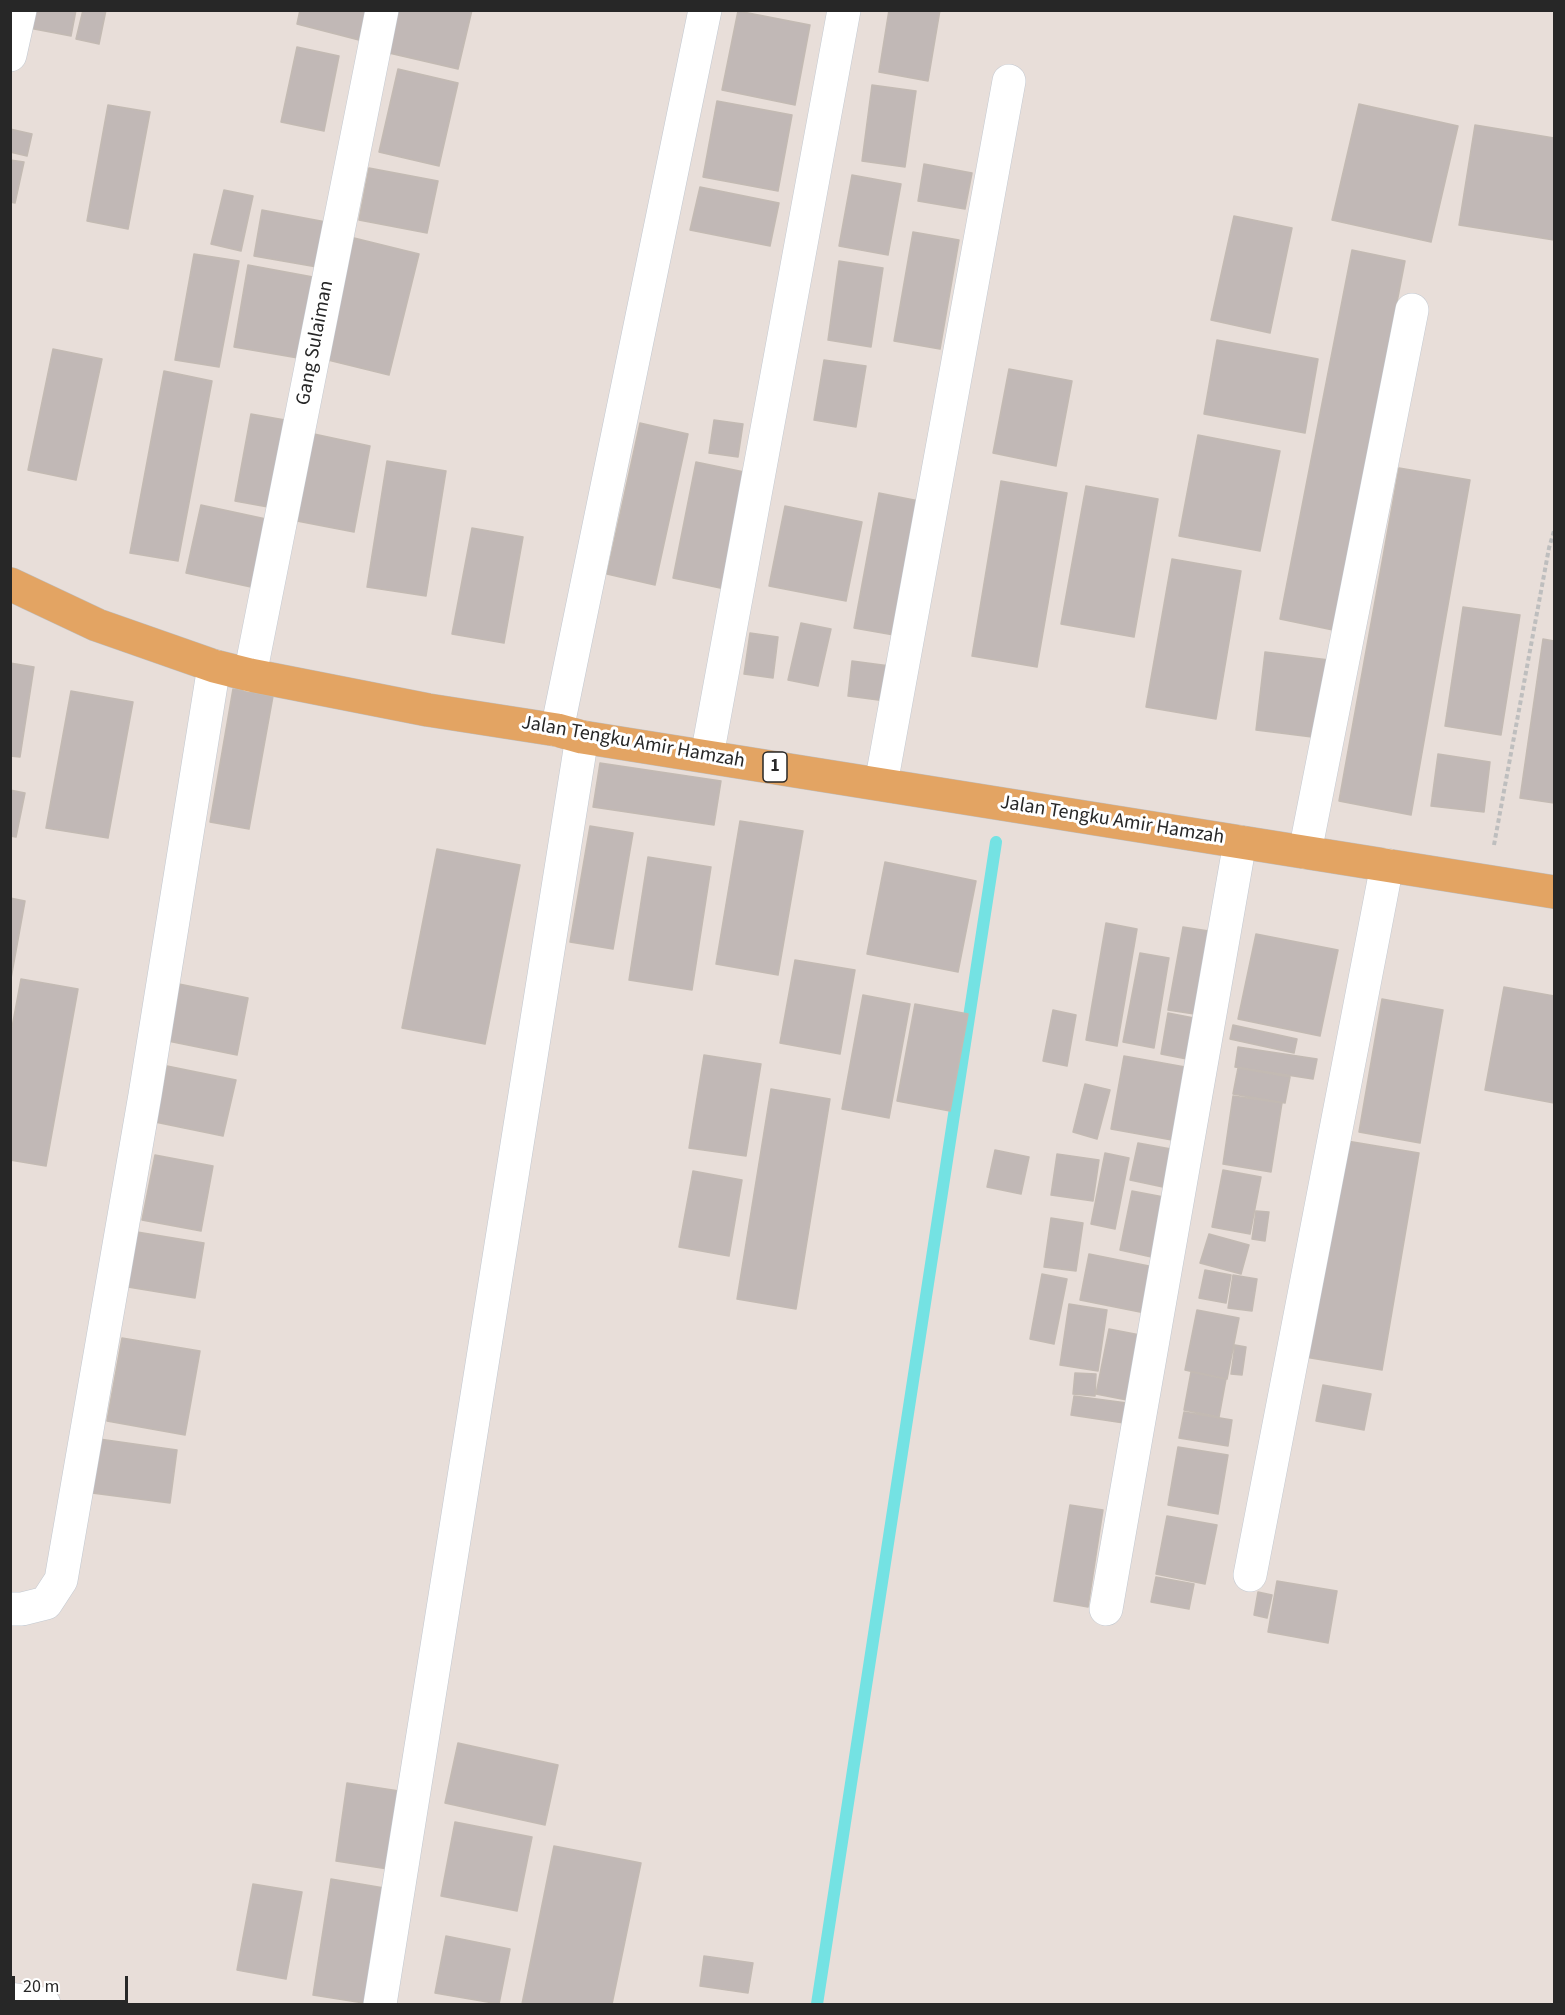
<!DOCTYPE html>
<html>
<head>
<meta charset="utf-8">
<style>
	body { margin:0 }
	#map { position:relative; width:1565px; height:2015px; overflow:hidden; background:#e8ded9; font-family:"Source Sans 3",sans-serif }
	canvas { display:block }
	.frame { position:absolute; inset:0; border:12px solid #272727; pointer-events:none }
	.scale { position:absolute; left:12px; top:1976px; width:116px; height:27px; box-sizing:border-box; border:3px solid #272727; border-top:0; padding-left:8px; font-size:18px; line-height:21px; white-space:nowrap; color:#272727; -webkit-text-stroke:4px #fff; paint-order:stroke }
</style>
</head>
<body>
<div id="map">
<canvas width="1565" height="2015"></canvas>
<div class="frame"></div>
<div class="scale">20 m</div>
</div>
<script>
const context = document.querySelector('canvas').getContext('2d');
context.lineJoin = 'round';
function trace(path, color, width, dash) {
  context.strokeStyle = color;
  context.lineWidth = width;
  context.lineCap = dash ? 'butt' : 'round';
  context.setLineDash(dash || []);
  context.stroke(path);
}
function fill(path, color) {
  context.fillStyle = color;
  context.fill(path, 'evenodd');
}
function label(font, color, halo, rows, align = 'center') {
  context.font = font + ' "Source Sans 3",sans-serif';
  context.lineWidth = 6;
  context.setLineDash([]);
  context.textBaseline = 'middle';
  context.strokeStyle = halo;
  context.fillStyle = color;
  for (const [text, x, y, turn = 0] of rows) {
    context.save();
    context.translate(x, y);
    context.rotate((+turn || 0) * Math.PI / 180);
    context.textAlign = isNaN(turn) ? turn : align;
    if (halo) context.strokeText(text, 0, 0);
    context.fillText(text, 0, 0);
    context.restore();
  }
}
trace(new Path2D(`
	M817,2004L996,842`), '#74e2e3', 12);
const building = new Path2D(`
	M33,10H76L71,36L29,28Z
	M83,10H106L99,44L76,39Z
	M300,10H366L359,40L297,24Z
	M398,10H472L458,69L389,53Z
	M889,10H940L928,81L879,72Z
	M738,11L810,25L795,105L722,90Z
	M297,47L339,56L324,131L281,122Z
	M398,69L458,83L439,166L379,152Z
	M872,85L916,91L905,167L862,161Z
	M717,101L792,115L778,191L703,177Z
	M1359,104L1458,126L1431,242L1332,220Z
	M108,105L150,112L128,229L87,221Z
	M1475,125L1554,138V240L1459,225Z
	M10,129L32,134L27,156L10,152Z
	M10,160L24,162L15,203L10,202Z
	M924,164L972,173L965,209L918,201Z
	M369,168L438,181L427,233L359,220Z
	M852,175L901,184L888,255L839,246Z
	M700,187L779,203L770,246L690,230Z
	M224,190L253,196L241,251L211,244Z
	M262,210L326,222L317,267L254,256Z
	M1234,216L1292,228L1270,333L1211,320Z
	M913,232L959,240L940,349L894,341Z
	M354,238L419,254L389,375L324,359Z
	M1352,250L1405,261L1333,630L1280,619Z
	M194,254L239,261L219,367L175,360Z
	M839,261L883,268L871,347L828,340Z
	M248,265L313,277L298,358L234,347Z
	M1217,340L1318,359L1305,433L1204,414Z
	M53,349L102,359L76,480L28,470Z
	M824,360L866,366L856,427L814,420Z
	M1009,369L1072,381L1056,466L993,453Z
	M164,371L212,381L178,561L130,553Z
	M251,414L285,420L268,507L235,501Z
	M714,420L743,424L738,457L709,453Z
	M640,423L688,434L655,585L607,574Z
	M314,434L370,446L354,532L297,521Z
	M1198,435L1280,451L1260,551L1179,536Z
	M387,461L446,471L426,596L367,587Z
	M696,462L749,473L725,589L673,578Z
	M1399,468L1470,480L1411,815L1339,801Z
	M1001,481L1067,493L1037,667L972,656Z
	M1086,486L1158,499L1134,637L1061,624Z
	M879,493L919,501L894,635L854,628Z
	M201,505L266,519L251,587L186,573Z
	M785,506L862,522L846,601L769,586Z
	M472,528L523,537L504,643L452,634Z
	M1172,559L1241,571L1216,719L1146,707Z
	M1463,607L1520,615L1501,735L1445,726Z
	M801,623L831,629L818,686L788,680Z
	M750,633L778,637L773,678L744,674Z
	M1543,639L1554,641V803L1520,798Z
	M1265,652L1329,660L1320,738L1256,730Z
	M852,661L890,666L886,701L848,696Z
	M10,663L34,667L20,757L10,756Z
	M233,689L273,696L249,829L210,822Z
	M71,691L133,702L108,838L46,828Z
	M1438,754L1490,762L1484,812L1431,806Z
	M600,763L721,781L714,825L593,807Z
	M10,790L25,793L16,837L10,836Z
	M740,821L803,831L778,975L716,964Z
	M590,826L633,833L613,949L570,942Z
	M437,849L520,865L485,1044L402,1028Z
	M648,857L711,867L692,990L629,980Z
	M885,862L976,881L958,972L867,954Z
	M10,898L25,901L10,984Z
	M1106,923L1137,929L1117,1046L1086,1040Z
	M1183,927L1215,932L1201,1015L1168,1010Z
	M1256,934L1338,950L1320,1036L1238,1019Z
	M1140,953L1169,958L1154,1048L1123,1042Z
	M795,960L855,970L840,1054L780,1043Z
	M21,979L78,989L46,1166L10,1160V1038Z
	M179,984L248,998L237,1055L168,1041Z
	M1504,987L1554,996V1103L1485,1090Z
	M863,995L910,1004L889,1118L842,1109Z
	M1382,999L1443,1010L1420,1143L1359,1132Z
	M915,1004L968,1014L950,1111L897,1101Z
	M1053,1010L1076,1015L1067,1066L1043,1061Z
	M1168,1013L1199,1019L1192,1060L1161,1054Z
	M1233,1025L1297,1039L1294,1053L1230,1039Z
	M1238,1047L1317,1059L1313,1079L1235,1067Z
	M704,1055L761,1064L746,1156L689,1148Z
	M1124,1056L1185,1067L1172,1140L1111,1129Z
	M167,1066L236,1080L223,1136L155,1122Z
	M1238,1068L1290,1077L1285,1103L1233,1094Z
	M1085,1084L1110,1090L1097,1139L1073,1132Z
	M771,1089L830,1099L796,1309L737,1299Z
	M1233,1096L1282,1103L1271,1172L1223,1164Z
	M1341,1140L1419,1153L1382,1370L1305,1357Z
	M1138,1143L1171,1149L1163,1187L1130,1180Z
	M995,1150L1029,1157L1021,1194L987,1187Z
	M1105,1153L1129,1158L1115,1229L1091,1224Z
	M1057,1154L1099,1160L1093,1201L1051,1195Z
	M155,1155L213,1166L201,1231L142,1220Z
	M1223,1170L1261,1177L1250,1234L1212,1227Z
	M693,1171L742,1180L729,1256L679,1247Z
	M1132,1191L1169,1198L1156,1258L1120,1250Z
	M1256,1211L1269,1212L1265,1241L1252,1239Z
	M1051,1218L1083,1223L1076,1271L1044,1267Z
	M137,1232L204,1243L195,1298L128,1287Z
	M1209,1234L1249,1245L1241,1274L1200,1263Z
	M1089,1254L1154,1267L1145,1313L1080,1300Z
	M1205,1270L1231,1275L1226,1303L1199,1298Z
	M1042,1274L1067,1279L1054,1344L1030,1339Z
	M1233,1275L1257,1279L1252,1311L1228,1308Z
	M1069,1304L1107,1310L1098,1371L1060,1365Z
	M1197,1310L1239,1318L1227,1379L1185,1370Z
	M1109,1329L1140,1335L1127,1400L1096,1394Z
	M122,1338L200,1351L185,1435L107,1421Z
	M1235,1345L1246,1347L1242,1375L1231,1374Z
	M1191,1372L1226,1379L1219,1417L1184,1410Z
	M1075,1373L1096,1374L1095,1396L1073,1394Z
	M1323,1385L1371,1394L1364,1430L1316,1421Z
	M1074,1396L1127,1403L1124,1423L1071,1415Z
	M1184,1412L1232,1420L1228,1446L1179,1438Z
	M99,1439L177,1450L170,1503L92,1493Z
	M1178,1447L1228,1455L1218,1514L1168,1505Z
	M1070,1505L1103,1510L1088,1607L1054,1601Z
	M1167,1516L1217,1525L1205,1584L1156,1574Z
	M1156,1577L1194,1584L1189,1609L1151,1602Z
	M1277,1581L1337,1591L1328,1643L1268,1632Z
	M1258,1592L1272,1595L1267,1618L1254,1615Z
	M458,1743L558,1765L545,1825L445,1803Z
	M347,1783L399,1791L388,1869L336,1861Z
	M455,1822L532,1837L517,1911L441,1896Z
	M554,1846L641,1863L612,2004H522Z
	M331,1879L390,1889L370,2004L313,1995Z
	M253,1884L302,1892L286,1979L237,1970Z
	M446,1936L510,1949L499,2004L435,1993Z
	M704,1956L753,1963L748,1993L700,1986Z`);
fill(building, '#c1b8b6');
trace(building, '#c3bab3', 1.5);
const minor = new Path2D(`
	M10,55L20,10
	M250,675L382,10
	M557,730L705,10
	M707,756L844,10
	M881,784L1009,81
	M1305,852L1412,310
	M1250,1575L1387,865
	M10,1609H22L46,1603L61,1580L145,1095L214,666
	M1106,1609L1240,842
	M10,1999L44,2004
	M380,2004L582,737`);
const major = new Path2D(`
	M10,584L97,625L214,666L250,675L428,710L557,730L582,737L1554,892`);
trace(minor, '#c2c8d0', 34);
trace(major, '#bebebe', 34);
trace(new Path2D(`
	M1494,845L1549,548L1554,531`), '#bebebe', 4, [4.5, 3]);
trace(minor, '#fff', 33);
trace(major, '#e3a463', 33);
for (const [x, y, w] of [
	[775,767,24]
]) {
  const box = new Path2D();
  box.roundRect(x - w / 2, y - 15, w, 30, 4.5);
  context.fillStyle = '#fff';
  context.fill(box);
  trace(box, '#272727', 1.5);
}
label('bold 18px', '#272727', null, [
	["1",775,767]
]);
label('20px', '#272727', '#fff', [
	["Gang Sulaiman",316,343,-79],
	["Jalan Tengku Amir Hamzah",633,743,10],
	["Jalan Tengku Amir Hamzah",1112,821,9]
]);
</script>
</body>
</html>
